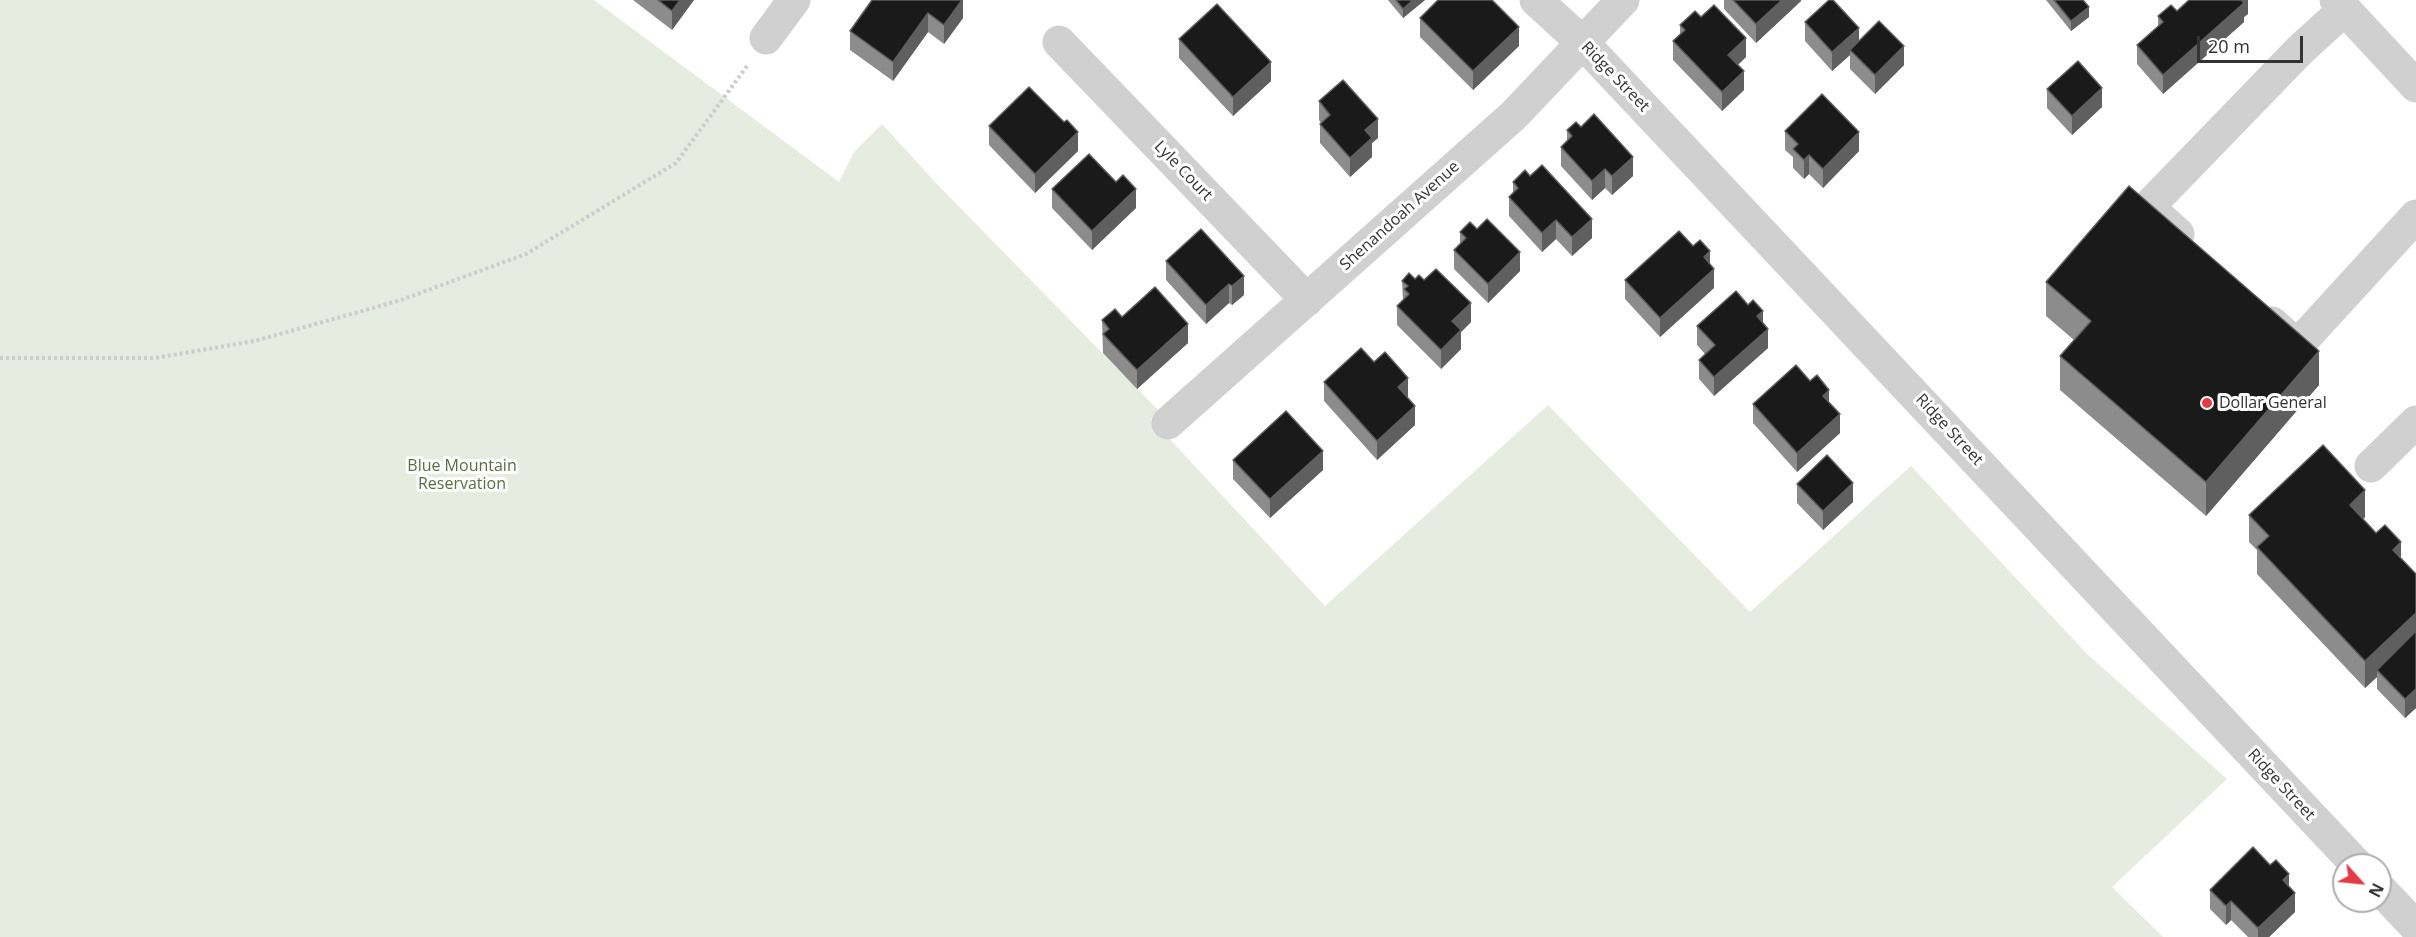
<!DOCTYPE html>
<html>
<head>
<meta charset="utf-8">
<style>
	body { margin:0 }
	#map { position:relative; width:2416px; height:937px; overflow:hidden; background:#fff; font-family:"Open Sans",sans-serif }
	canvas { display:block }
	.north { position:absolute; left:2332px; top:853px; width:60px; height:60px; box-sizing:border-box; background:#fff; border:2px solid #adadad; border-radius:50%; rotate:117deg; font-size:16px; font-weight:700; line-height:24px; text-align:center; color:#333 }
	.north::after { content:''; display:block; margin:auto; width:21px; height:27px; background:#e63946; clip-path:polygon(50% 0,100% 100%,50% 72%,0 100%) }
	.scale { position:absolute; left:2197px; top:36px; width:106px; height:27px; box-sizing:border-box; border:3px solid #333; border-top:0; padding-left:8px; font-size:18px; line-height:21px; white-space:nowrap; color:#333; -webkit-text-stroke:4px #fff; paint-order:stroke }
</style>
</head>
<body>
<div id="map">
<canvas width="2416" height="937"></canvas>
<div class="north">N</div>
<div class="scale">20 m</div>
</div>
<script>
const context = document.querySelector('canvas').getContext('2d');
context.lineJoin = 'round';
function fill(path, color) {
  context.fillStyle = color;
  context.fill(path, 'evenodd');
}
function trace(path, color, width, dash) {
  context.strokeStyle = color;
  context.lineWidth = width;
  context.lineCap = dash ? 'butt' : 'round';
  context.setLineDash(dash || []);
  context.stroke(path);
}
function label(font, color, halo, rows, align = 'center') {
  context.font = font + ' "Open Sans",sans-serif';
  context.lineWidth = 6;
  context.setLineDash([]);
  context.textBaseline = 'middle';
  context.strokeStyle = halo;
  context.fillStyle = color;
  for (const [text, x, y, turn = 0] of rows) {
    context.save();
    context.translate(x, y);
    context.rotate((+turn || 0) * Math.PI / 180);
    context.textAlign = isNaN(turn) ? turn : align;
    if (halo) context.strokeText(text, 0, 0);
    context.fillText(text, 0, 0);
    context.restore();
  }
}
fill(new Path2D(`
	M0,0H594L839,182L854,152L882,124L935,182L1158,410L1151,419L1325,606L1548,405L1750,612L1911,466L2087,654L2227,779L2112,887L2163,937H0Z`), '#e6ecdf');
trace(new Path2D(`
	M0,358H154L255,341L401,300L526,254L676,163L747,66`), '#cdcdcd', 4, [3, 3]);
trace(new Path2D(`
	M1536,0L1584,44L2357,865
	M2336,0L2416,86
	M766,38L794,0
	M1059,42L1307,300
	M2178,234L2148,207L2300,50L2345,9
	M2272,323L2297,346L2416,216
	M1168,423L1514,115L1623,0
	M2371,466L2416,422
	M2380,889L2416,927`), '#d0d0d0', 33);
fill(new Path2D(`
	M633,0H694L672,30Z
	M963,0V18L944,44L928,32L893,81L850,50V31Z
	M1388,0H1425L1403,18Z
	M1724,0H1801V1L1756,43L1724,9Z
	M2046,0H2083L2089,17L2071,31Z
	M2248,0V14L2244,17V22L2163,94L2137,64V45L2158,26V16L2177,11Z
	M1701,17L1746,57L1738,65L1744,90L1722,111L1673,60V41L1680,34V25Z
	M1420,18L1519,46L1473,90L1420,37Z
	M1805,22L1859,41L1904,65L1875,94L1850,69V55L1832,71L1805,41Z
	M1179,39L1271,81L1233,116L1179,58Z
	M2047,89L2102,107L2072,135L2047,108Z
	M1319,101L1378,138L1372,143V157L1350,177L1320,143V124L1321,123L1319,120Z
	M989,126L1078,151L1035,193L989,145Z
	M1567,130L1633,176L1612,195L1605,188L1592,200L1561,166V147L1567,141Z
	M1785,131L1859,151L1823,188L1809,174L1804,179L1793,168V157L1785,150Z
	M1513,182L1592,238L1572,256L1556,239L1542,252L1509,216V197L1513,193Z
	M1052,189L1136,208L1092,250L1052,208Z
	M1201,229L1244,295L1232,305L1229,303L1206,324L1166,280V261Z
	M1460,232L1520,271L1488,303L1454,269V250L1460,244Z
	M1710,264L1714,288L1660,337L1625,299V280Z
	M1415,279L1471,322L1461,332V349L1441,369L1397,325V306L1403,300L1402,281Z
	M2046,282L2319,385L2206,516L2060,390V356L2074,340L2046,316Z
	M1122,317L1188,343L1137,389L1103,353L1102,320Z
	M1763,323L1768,348L1714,396L1699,379V360L1705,354L1697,345V326Z
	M1374,362L1408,397H1407L1415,425L1377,460L1324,401V382Z
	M1829,403L1840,433L1797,472L1753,423V404Z
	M1233,460L1323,470L1270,518L1233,479Z
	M1797,484L1853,502L1823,530L1797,503Z
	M2249,515L2365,517L2363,520L2416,574V708L2405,718L2377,689V677L2365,688L2257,574V550L2249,542Z
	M2289,887L2295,912L2269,937H2248L2231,920L2226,925L2210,909V890Z`), '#8c8c8c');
fill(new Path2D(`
	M680,0H694L672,30V11Z
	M962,0H963V18L944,44V25Z
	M1413,0H1425L1403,18V9Z
	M1782,0H1801V1L1756,43V24Z
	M2242,0H2248V14L2244,17V22L2163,94V75Z
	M2089,7V17L2071,31V21Z
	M928,13V32L893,81V62Z
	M1519,27V46L1473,90V71Z
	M1859,28V47L1850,50V55L1832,71V52Z
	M1746,38V57L1728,74V55Z
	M1904,46V65L1875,94V75Z
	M1271,62V81L1233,116V97Z
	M1744,71V90L1722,111V92Z
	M2102,88V107L2072,135V116Z
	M1378,119V138L1372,143V157L1350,177V158L1365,130Z
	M1078,132V151L1035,193V174Z
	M1859,132V151L1823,188V169Z
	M1809,155V174L1804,179V160Z
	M1633,157V176L1612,195V176Z
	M1605,169V188L1592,200V181Z
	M1136,189V208L1092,250V231Z
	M1592,219V238L1572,256V237Z
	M1556,220V239L1542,252V233Z
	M1710,251V270L1704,257Z
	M1520,252V271L1488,303V284Z
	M1714,269V288L1660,337V318Z
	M1244,276V295L1232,305V286Z
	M1229,284V303L1206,324V305Z
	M1471,303V322L1461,332V349L1441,369V350L1452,321Z
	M1763,311V330L1757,316Z
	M1188,324V343L1137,389V370Z
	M1768,329V348L1714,396V377Z
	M2319,351V385L2206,516V482Z
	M1408,378V397L1398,406V387Z
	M1829,390V409L1823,396Z
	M1415,406V425L1377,460V441Z
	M1840,414V433L1797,472V453Z
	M1323,451V470L1270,518V499Z
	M1853,483V502L1823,530V511Z
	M2365,490V517L2350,533V505Z
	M2401,542V570L2393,550Z
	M2416,613V640L2377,670V677L2365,688V661Z
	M2416,689V708L2405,718V699Z
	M2289,874V893L2283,880Z
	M2295,893V912L2269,937H2258V928Z
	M2231,901V920L2226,925V906Z`), '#5f5f5f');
const building = new Path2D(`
	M658,0H680L672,11Z
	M872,0H962L944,25L928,13L893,62L850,31Z
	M1396,0H1413L1403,9Z
	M1438,0H1492L1519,27L1473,71L1420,18Z
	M1733,0H1782L1756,24Z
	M1829,0H1833L1859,28L1832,52L1805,22Z
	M2054,0H2083L2089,7L2071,21Z
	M2189,0H2242V1L2244,3L2163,75L2137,45L2163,22L2158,16L2171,5L2177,11Z
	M1217,4L1271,62L1233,97L1179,39Z
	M1714,5L1746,38L1728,55L1744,71L1722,92L1673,41L1685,30L1680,25L1695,11L1701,17Z
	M1879,21L1904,46L1875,75L1850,50Z
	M2078,61L2102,88L2072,116L2047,89Z
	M1343,80L1378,119L1365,130L1372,138L1350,158L1320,124L1330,115L1319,101Z
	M1029,87L1064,122L1067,120L1078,132L1035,174L989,126Z
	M1822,94L1859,132L1823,169L1809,155L1804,160L1793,149L1798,144L1785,131Z
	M1594,114L1633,157L1612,176L1605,169L1592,181L1561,147L1572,136L1567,130L1576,122L1581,127Z
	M1089,154L1116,182L1123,175L1136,189L1092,231L1052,189Z
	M1542,165L1592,219L1572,237L1556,220L1542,233L1509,197L1518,188L1513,182L1525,170L1530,176Z
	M2129,186L2319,351L2206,482L2060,356L2091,321L2046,282Z
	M1487,219L1520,252L1488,284L1454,250L1466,238L1460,232L1470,222L1477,229Z
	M1201,229L1244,276L1232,286L1229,284L1206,305L1166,261Z
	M1679,231L1693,246L1700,240L1710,251L1704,257L1714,269L1660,318L1625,280Z
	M1436,269L1471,303L1452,321L1461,330L1441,350L1397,306L1409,294L1404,289L1408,286L1402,281L1409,273L1415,279L1419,275L1424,280Z
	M1155,287L1188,324L1137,370L1103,334L1109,329L1102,320L1115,309L1122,317Z
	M1736,291L1748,305L1753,300L1763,311L1757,316L1768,329L1714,377L1699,360L1715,345L1697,326Z
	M1361,348L1374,362L1385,352L1408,378L1398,387L1415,406L1377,441L1324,382Z
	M1796,365L1810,381L1817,375L1829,390L1823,396L1840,414L1797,453L1753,404Z
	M1286,411L1323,451L1270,499L1233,460Z
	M2323,445L2365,490L2350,505L2376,533L2385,525L2401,542L2393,550L2416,574V613L2365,661L2257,547L2269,536L2249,515Z
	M1827,455L1853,483L1823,511L1797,484Z
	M2416,631V689L2405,699L2377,670Z
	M2253,847L2270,865L2276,860L2289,874L2283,880L2295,893L2258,928L2231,901L2226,906L2210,890Z`);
fill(building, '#1a1a1a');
trace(building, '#5f5f5f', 1.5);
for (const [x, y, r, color] of [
	[2207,403,6,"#e63946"]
]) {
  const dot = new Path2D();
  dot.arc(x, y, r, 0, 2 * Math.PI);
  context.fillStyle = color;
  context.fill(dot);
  trace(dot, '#fff', 2);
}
label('16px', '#333', '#fff', [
	["Ridge Street",1615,77,46],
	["Lyle Court",1183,171,46],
	["Shenandoah Avenue",1400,216,-42],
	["Ridge Street",1949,430,47],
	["Ridge Street",2281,785,47]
]);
label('16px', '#333', '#fff', [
	["Dollar General",2219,403]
], 'left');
label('16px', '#56703f', '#fff', [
	["Blue Mountain",462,466],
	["Reservation",462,484]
]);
</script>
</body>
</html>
